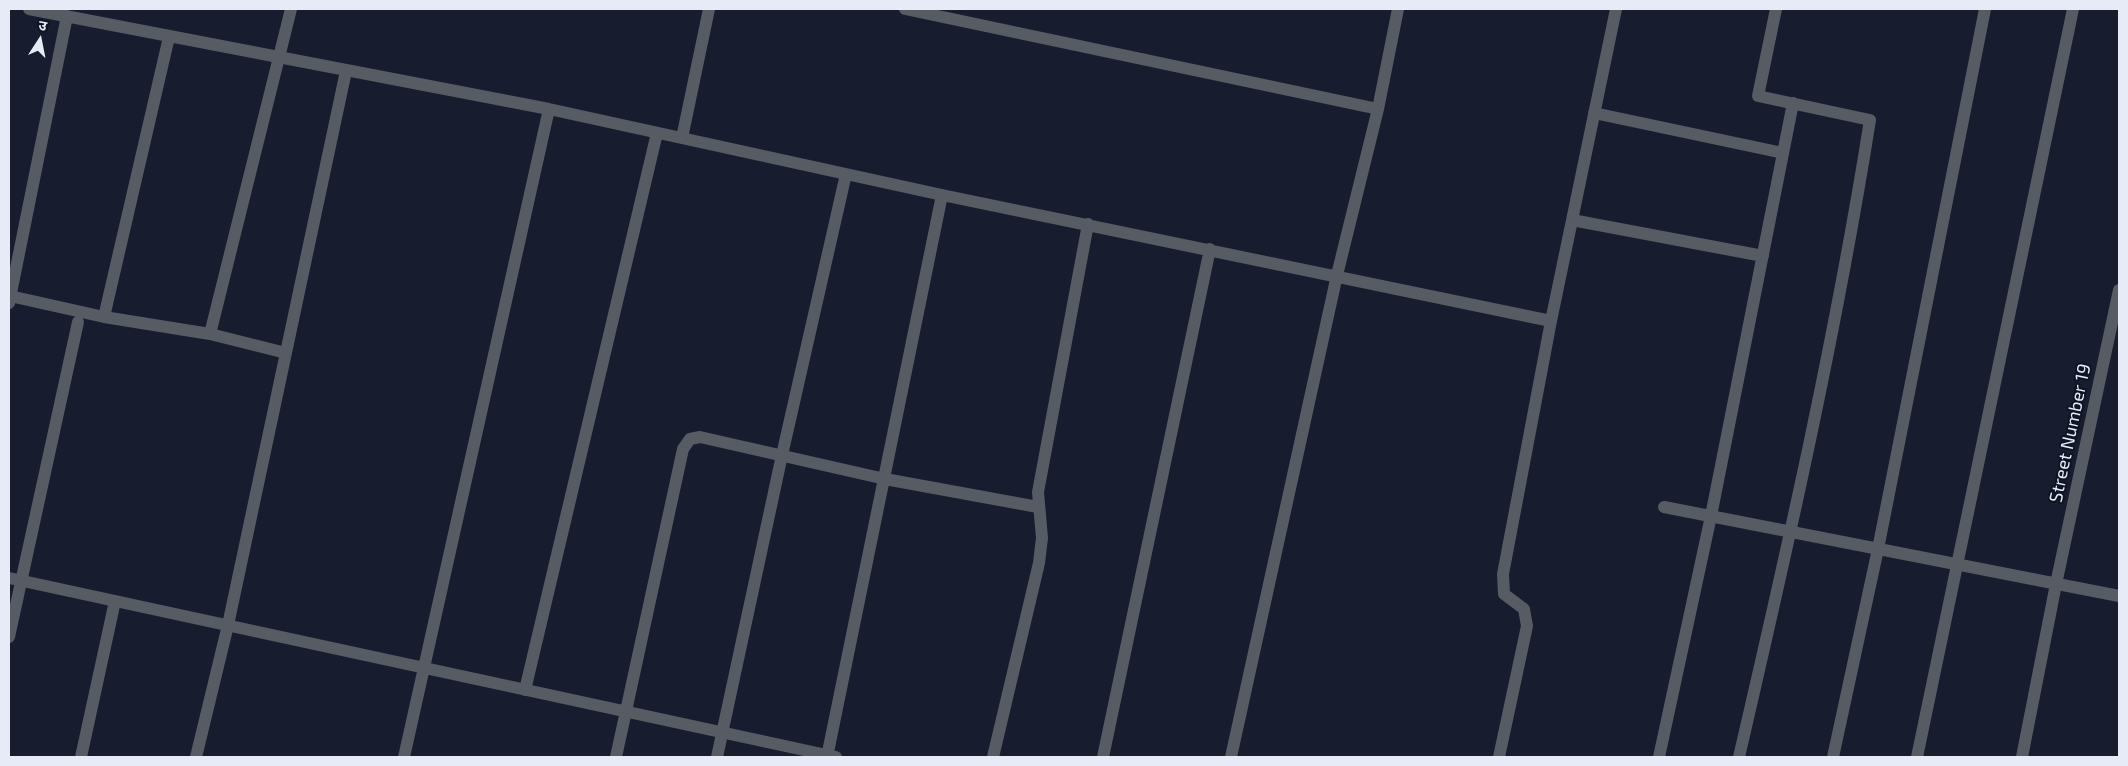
<!DOCTYPE html>
<html>
<head>
<meta charset="utf-8">
<style>
	body { margin:0 }
	#map { position:relative; width:2128px; height:766px; overflow:hidden; background:#171d2e; font-family:"Exo 2","Noto Sans Devanagari",sans-serif }
	canvas { display:block }
	.frame { position:absolute; inset:0; border:10px solid #e6ebf7; pointer-events:none }
	.north { position:absolute; left:15px; top:15px; width:50px; height:50px; -webkit-text-stroke:4px #0e1424; paint-order:stroke; rotate:11deg; font-size:14px; font-weight:700; line-height:20px; text-align:center; color:#e6ebf7 }
	.north::after { content:''; display:block; margin:auto; width:18px; height:22px; background:#e6ebf7; clip-path:polygon(50% 0,100% 100%,50% 72%,0 100%) }
</style>
</head>
<body>
<div id="map">
<canvas width="2128" height="766"></canvas>
<div class="frame"></div>
<div class="north">उ</div>
</div>
<script>
const context = document.querySelector('canvas').getContext('2d');
context.lineJoin = 'round';
function trace(path, color, width, dash) {
  context.strokeStyle = color;
  context.lineWidth = width;
  context.lineCap = dash ? 'butt' : 'round';
  context.setLineDash(dash || []);
  context.stroke(path);
}
function label(font, color, halo, rows, align = 'center') {
  context.font = font + ' "Exo 2",sans-serif';
  context.lineWidth = 4;
  context.setLineDash([]);
  context.textBaseline = 'middle';
  context.strokeStyle = halo;
  context.fillStyle = color;
  for (const [text, x, y, turn = 0] of rows) {
    context.save();
    context.translate(x, y);
    context.rotate((+turn || 0) * Math.PI / 180);
    context.textAlign = isNaN(turn) ? turn : align;
    if (halo) context.strokeText(text, 0, 0);
    context.fillText(text, 0, 0);
    context.restore();
  }
}
trace(new Path2D(`
	M29,9L549,109L942,195L1551,321
	M905,9L1378,109
	M1594,113L1783,153
	M682,138L709,9
	M1572,220L1763,256
	M10,296L104,317L210,334L286,353
	M9,303L67,16
	M104,317L169,37
	M210,334L291,9
	M1664,507L2119,596
	M9,578L836,757
	M9,637L78,322
	M525,690L657,133
	M81,757L115,601
	M196,757L228,625L346,71
	M404,757L549,109
	M616,757L683,449L690,439L700,437L885,479L1038,507
	M717,757L782,455L846,174
	M827,757L942,195
	M993,757L1039,563L1042,538L1038,492L1088,224
	M1103,757L1210,249
	M1231,757L1337,275L1378,109L1398,9
	M1499,757L1527,626L1524,609L1504,594L1503,574L1551,321L1616,9
	M1659,757L1711,516L1793,103
	M1739,757C1788,546 1836,334 1870,120L1758,96L1776,9
	M1833,757L1878,549L1985,9
	M1917,757L2073,9
	M2022,757L2056,584L2119,290`), '#575b64', 12);
label('18px', '#e6ebf7', '#0e1424', [
	["Street Number 19",2070,433,-78]
]);
</script>
</body>
</html>
